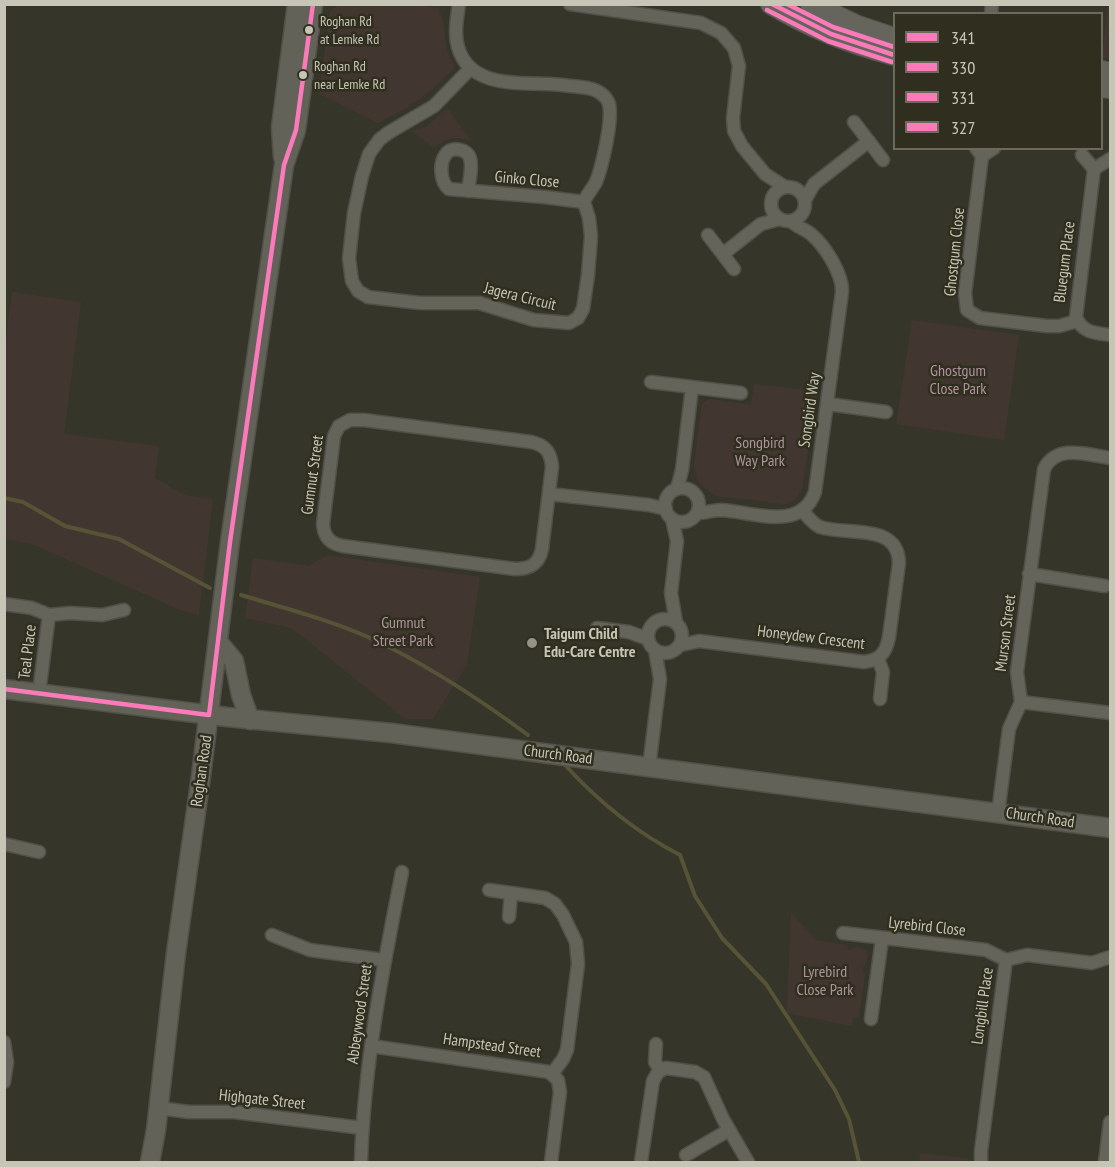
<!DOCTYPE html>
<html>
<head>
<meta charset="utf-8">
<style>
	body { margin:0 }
	#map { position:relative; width:1115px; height:1167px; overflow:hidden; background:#36352a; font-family:"PT Sans Narrow",sans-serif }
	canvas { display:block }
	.frame { position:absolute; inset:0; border:6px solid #c6c5b6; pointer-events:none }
	.legend { position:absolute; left:893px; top:12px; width:210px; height:138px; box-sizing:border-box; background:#302f1f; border:2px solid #6c6b5b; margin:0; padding:8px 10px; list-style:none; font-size:18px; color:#c6c5b6 }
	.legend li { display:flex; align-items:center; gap:12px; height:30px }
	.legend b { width:30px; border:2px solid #6c6b5b }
</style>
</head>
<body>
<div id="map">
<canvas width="1115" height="1167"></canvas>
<div class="frame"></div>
<ul class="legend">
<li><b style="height:8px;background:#fa7aba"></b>341</li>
<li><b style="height:8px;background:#fa7aba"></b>330</li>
<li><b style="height:8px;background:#fa7aba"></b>331</li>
<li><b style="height:8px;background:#fa7aba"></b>327</li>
</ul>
</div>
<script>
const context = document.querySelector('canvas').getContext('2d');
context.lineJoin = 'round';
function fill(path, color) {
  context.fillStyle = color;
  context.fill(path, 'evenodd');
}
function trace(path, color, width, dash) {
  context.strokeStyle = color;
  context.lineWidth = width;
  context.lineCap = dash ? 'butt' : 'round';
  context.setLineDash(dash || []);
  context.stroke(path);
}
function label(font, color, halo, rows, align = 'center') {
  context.font = font + ' "PT Sans Narrow",sans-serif';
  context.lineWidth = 5;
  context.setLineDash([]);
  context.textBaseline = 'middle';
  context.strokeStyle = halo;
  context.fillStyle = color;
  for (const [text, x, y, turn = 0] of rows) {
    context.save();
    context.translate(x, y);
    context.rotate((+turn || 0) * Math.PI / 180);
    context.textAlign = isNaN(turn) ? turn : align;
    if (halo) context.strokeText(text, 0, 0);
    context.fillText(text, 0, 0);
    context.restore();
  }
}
fill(new Path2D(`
	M415,5L438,8C449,29 440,43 455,67C428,95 413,106 377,123L319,94L330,11L338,5Z
	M1108,5H1110V59L1102,58Z
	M447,108L471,141C456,136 447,137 435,148L412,131L426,127Z
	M12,292L81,302L64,434L159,446L155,478L184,495L213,499L199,615L180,610L32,544L5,539L4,354Z
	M912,320L1019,335L1004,440L896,424Z
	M754,384L813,391L816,397L802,489L795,500L784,504L715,496L701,485L697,479L694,466L702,403L710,399L751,405Z
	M327,555L480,577L467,664L433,719H405L292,628L245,618L253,558L309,566Z
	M791,912L816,940L846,945L849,950L857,946L867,952V962L862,968L865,974L859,1017L853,1018L852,1026L787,1013Z
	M920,1153L969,1159L970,1162H919Z`), '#423730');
trace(new Path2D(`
	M4,498L23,502L65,526L119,539L210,588
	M241,595C284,608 327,619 368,637C425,663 478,698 528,735
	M565,765C599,802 635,832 680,855L695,896L722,938L766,984L835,1090L849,1119L859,1162`), '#565336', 4);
const street = new Path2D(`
	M459,4C457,18 454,33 458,47C469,87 517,83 550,84C563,85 575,86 588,88C597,90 606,95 609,104C613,120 602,167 596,182C592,190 586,195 584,202L589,218L591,236L588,275L583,309L578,318L569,323L534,320L479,303H420L368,297L358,291L352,281L349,258L354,213L362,176L369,154L379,140L388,133L434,106L470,69
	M570,4L701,23L721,33L734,48L739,66L733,118L734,131L742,146L765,174L785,187
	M991,14L992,4
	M854,122L883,160
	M976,148L982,156L994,148
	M1082,155L1094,169L1110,159
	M982,156L965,293L967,310L980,318L1047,326H1059L1077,321
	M1094,169L1076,317C1082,333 1096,333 1110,335
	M771 204a17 17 0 1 1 34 0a17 17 0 1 1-34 0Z
	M468,191C469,181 473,168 470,158C467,149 452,146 446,154C439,163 440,182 449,189L544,197L584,202
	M805,200L814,184L869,141
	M708,235L734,269
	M723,254L761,224L780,219
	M651,382L741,393
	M828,404L886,412
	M350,420H364L531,442C546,445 551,453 552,467L542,549C539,565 529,569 515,569L343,546C330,544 324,537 323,524L334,436L339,426Z
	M665 505a17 17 0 1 1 34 0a17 17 0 1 1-34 0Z
	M677,489L682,470L692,387
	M549,494L649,505L666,509
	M698,513C706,513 713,510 721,510C753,512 801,532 815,492L842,292C843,274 825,246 811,234C805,229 796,227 791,221
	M672,519L677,541L671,593L676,622
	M1029,574L1105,586
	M4,604L32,608L49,615L70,613L102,615L124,610
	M648 636a17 17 0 1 1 34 0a17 17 0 1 1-34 0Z
	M597,628L629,632L648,639
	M681,645L699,641L864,662C880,660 886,653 889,637L899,563C898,522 847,536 820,527C813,524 808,517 803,511
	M878,659L883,672L880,699
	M39,693L49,615
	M1021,702L1110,713
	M649,767L660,679L655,650
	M998,813L1009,729L1021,702L1017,672L1044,469C1057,443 1088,455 1110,458
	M4,844L39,852
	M489,890L511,893L509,917
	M511,893L545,898L555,904L563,915L576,942L578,964L567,1050L563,1059L552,1074
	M843,933L986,950L1006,960
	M272,935L310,950L384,960
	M871,1019L882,939
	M4,1042L7,1062L4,1082
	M656,1044L655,1062L660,1070
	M371,1046L549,1072L558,1080L560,1092L551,1162
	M158,1108L189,1112H234L362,1128
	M686,1155L729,1130
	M361,1162C364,1064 383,968 402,872
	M641,1162L653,1081L658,1072L666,1068L695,1072L704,1077L723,1119L748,1162
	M981,1162V1151L1006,960L1027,955L1092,963L1110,957
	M1105,1162L1110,1122`);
const secondary = new Path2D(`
	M283,157L281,127L297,4
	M219,643L234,661L241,695L250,720
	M4,689L227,717L391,733L1110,828
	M150,1162L156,1130L176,953L201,776L230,542L284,165L296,130L313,4`);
const primary = new Path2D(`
	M771,4C809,27 851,44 894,55
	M811,4L858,26L894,38
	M1102,71L1110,73
	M1102,87L1110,88`);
trace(street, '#515049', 15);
trace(secondary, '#515049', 21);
trace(primary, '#535248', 22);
trace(street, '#64645b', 12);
trace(secondary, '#626259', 18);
trace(primary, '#66655d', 20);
trace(new Path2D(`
	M4,689L209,715
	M209,715L230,542L284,165L296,130L313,4`), '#fa7aba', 4.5);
trace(new Path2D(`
	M772,4L831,34L894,55`), '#fa7aba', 4.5);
trace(new Path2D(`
	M767,10L828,41L892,62`), '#fa7aba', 4.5);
trace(new Path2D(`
	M787,4L833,27L894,47`), '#fa7aba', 4.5);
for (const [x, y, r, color] of [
	[309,30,5,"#c6c5b6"],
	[303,75,5,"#c6c5b6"],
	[532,643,6,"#949385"]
]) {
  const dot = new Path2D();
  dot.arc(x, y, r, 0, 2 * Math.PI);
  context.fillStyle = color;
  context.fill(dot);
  trace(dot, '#302f1f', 2);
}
label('14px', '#c6c5b6', '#302f1f', [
	["Roghan Rd",320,22],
	["at Lemke Rd",320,40],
	["Roghan Rd",314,67],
	["near Lemke Rd",314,85]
], 'left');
label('16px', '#c6c5b6', '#302f1f', [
	["Ginko Close",527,180,5],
	["Ghostgum Close",955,252,-84],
	["Bluegum Place",1065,262,-83],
	["Jagera Circuit",520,297,14],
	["Songbird Way",810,410,-82],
	["Gumnut Street",313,475,-82],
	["Murson Street",1006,633,-83],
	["Honeydew Crescent",811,638,7],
	["Teal Place",28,652,-83],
	["Church Road",558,755,7],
	["Roghan Road",202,771,-82],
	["Church Road",1040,818,8],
	["Lyrebird Close",927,927,6],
	["Longbill Place",983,1006,-82],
	["Abbeywood Street",360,1014,-82],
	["Hampstead Street",492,1046,8],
	["Highgate Street",262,1100,6]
]);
label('16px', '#af939f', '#302f1f', [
	["Ghostgum",958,371],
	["Close Park",958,389],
	["Songbird",760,443],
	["Way Park",760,461],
	["Gumnut",403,623],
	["Street Park",403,641],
	["Lyrebird",825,972],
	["Close Park",825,990]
]);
label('bold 16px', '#c6c5b6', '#302f1f', [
	["Taigum Child",544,634],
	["Edu-Care Centre",544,652]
], 'left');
</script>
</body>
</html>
